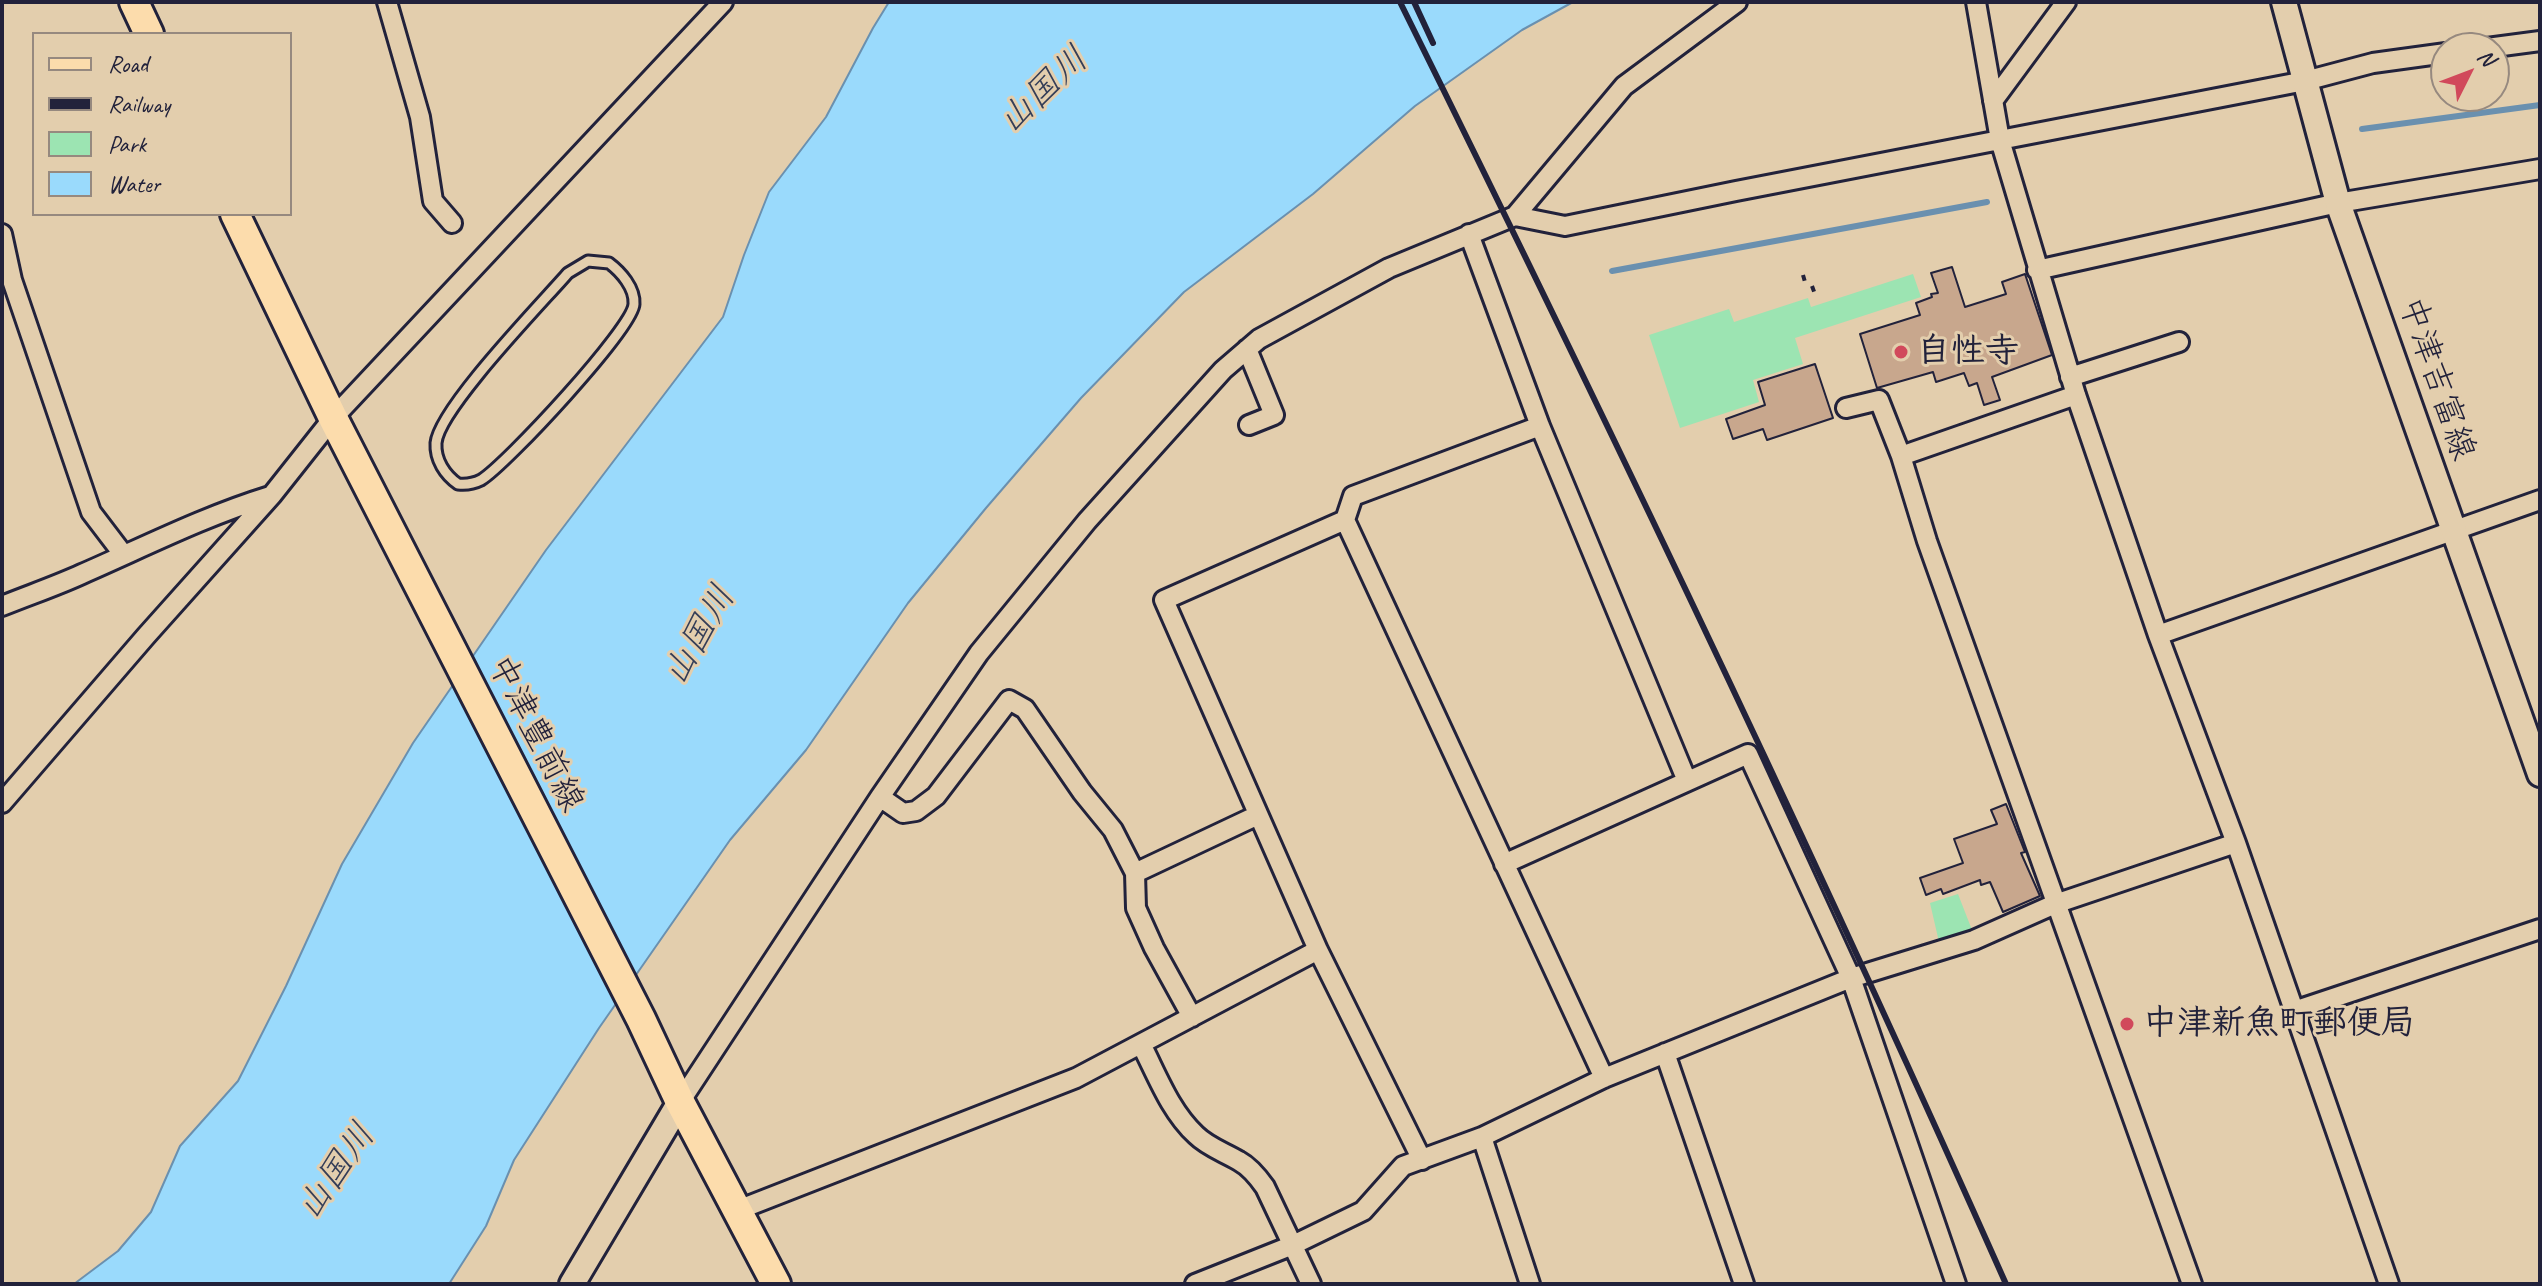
<!DOCTYPE html>
<html>
<head>
<meta charset="utf-8">
<style>
	body { margin:0 }
	#map { position:relative; width:2542px; height:1286px; overflow:hidden; background:#e3cead; font-family:Caveat,sans-serif }
	canvas { display:block }
	.frame { position:absolute; inset:0; border:4px solid #22223b; pointer-events:none }
	.legend { position:absolute; left:32px; top:32px; width:260px; height:184px; box-sizing:border-box; background:#e3cead; border:2px solid #96897f; margin:0; padding:10px 14px; list-style:none; font-size:24px; color:#22223b }
	.legend li { display:flex; align-items:center; gap:16px; height:40px }
	.legend b { width:40px; border:2px solid #96897f }
	.north { position:absolute; left:2430px; top:32px; width:80px; height:80px; box-sizing:border-box; background:#e3cead; border:2px solid #96897f; border-radius:50%; rotate:48deg; font-size:22px; font-weight:700; line-height:32px; text-align:center; color:#22223b }
	.north::after { content:''; display:block; margin:auto; width:28px; height:36px; background:#d1495b; clip-path:polygon(50% 0,100% 100%,50% 72%,0 100%) }
</style>
</head>
<body>
<div id="map">
<canvas width="2542" height="1286"></canvas>
<div class="frame"></div>
<ul class="legend">
<li><b style="height:10px;background:#fcdcac"></b>Road</li>
<li><b style="height:10px;background:#22223b"></b>Railway</li>
<li><b style="height:22px;background:#9ce4b2"></b>Park</li>
<li><b style="height:22px;background:#9adafc"></b>Water</li>
</ul>
<div class="north">N</div>
</div>
<script>
const context = document.querySelector('canvas').getContext('2d');
context.lineJoin = 'round';
function fill(path, color) {
  context.fillStyle = color;
  context.fill(path, 'evenodd');
}
function trace(path, color, width, dash) {
  context.strokeStyle = color;
  context.lineWidth = width;
  context.lineCap = dash ? 'butt' : 'round';
  context.setLineDash(dash || []);
  context.stroke(path);
}
function label(font, color, halo, rows, align = 'center') {
  context.font = font + ' Caveat,"Klee One",sans-serif';
  context.lineWidth = 6;
  context.setLineDash([]);
  context.textBaseline = 'middle';
  context.strokeStyle = halo;
  context.fillStyle = color;
  for (const [text, x, y, turn = 0] of rows) {
    context.save();
    context.translate(x, y);
    context.rotate((+turn || 0) * Math.PI / 180);
    context.textAlign = isNaN(turn) ? turn : align;
    if (halo) context.strokeText(text, 0, 0);
    context.fillText(text, 0, 0);
    context.restore();
  }
}
fill(new Path2D(`
	M1913,274L1921,297L1795,338L1803,364L1753,380L1759,402L1680,428L1649,335L1729,309L1734,322L1808,298L1811,307Z
	M1958,894L1972,930L1939,942L1930,903Z`), '#9ce4b2');
const water = new Path2D(`
	M889,2H1573L1522,30L1415,106L1313,194L1184,292L1081,398L986,508L908,603L806,750L730,840L599,1028L514,1160L486,1226L449,1284H74L118,1251L151,1212L180,1146L238,1081L286,986L342,864L413,743L546,550L723,317L744,255L769,192L826,117L873,28Z`);
fill(water, '#9adafc');
trace(water, '#6a90af', 2);
trace(new Path2D(`
	M2362,129L2540,105
	M1612,271L1987,202`), '#6a90af', 6);
const building = new Path2D(`
	M1952,267L1965,307L2006,294L2002,282L2025,274L2052,355L1992,377L2000,400L1984,405L1977,383L1969,386L1964,373L1936,382L1933,372L1877,388L1860,334L1920,315L1916,303L1932,297L1931,294L1938,293L1931,273Z
	M1815,364L1833,418L1767,440L1763,429L1733,439L1726,419L1765,405L1758,382Z
	M2006,804L2025,852L2021,853L2040,896L2003,912L1990,882L1981,885L1980,880L1943,894L1941,889L1926,895L1920,878L1963,863L1954,839L1997,824L1991,810Z`);
fill(building, '#c8a78d');
trace(building, '#22223b', 2);
const lane = new Path2D(`
	M588,261L609,263C621,272 635,288 634,304C633,328 506,465 481,480C473,484 467,485 458,484C445,475 435,460 436,443C439,409 541,304 568,273Z`);
const street = new Path2D(`
	M387,2L420,117L433,201L452,223
	M1976,2L2000,140L2076,395L2158,635L2236,843L2389,1284
	M2487,48L2540,41
	M1993,101L2066,2
	M1515,216L1565,226L1736,191L2305,81L2373,63L2446,53
	M2,234L12,280L91,512L123,554
	M1469,234L1540,426L1687,781
	M2037,270L2338,203L2540,169
	M1247,349L1274,415L1249,425
	M2070,377L2179,342
	M2076,395L1901,456L1927,541L2192,1284
	M1846,408L1879,400L1901,456
	M1540,426L1353,496L1345,520L1604,1078
	M1345,520L1164,600L1318,950L1422,1160
	M2,606C29,595 56,586 82,574C144,547 205,516 270,496
	M2158,635L2540,500
	M880,797L903,813L916,811L936,796L1009,700L1025,709L1082,792L1113,830L1135,873L1136,908L1154,948L1192,1017
	M2,803L146,636L272,495L333,418L723,2
	M1504,864L1748,754L1851,978L1956,1284
	M1135,873L1258,815
	M2294,1011L2540,929
	M1141,1044C1157,1075 1170,1111 1196,1135C1208,1147 1224,1152 1239,1161C1250,1167 1258,1177 1265,1187L1311,1284
	M1665,1053L1744,1284
	M680,1102L880,797L979,653L1087,521L1223,370L1259,339L1389,268L1515,216L1624,86L1737,2
	M1482,1137L1530,1284
	M738,1210L1076,1078L1318,950
	M1195,1284L1293,1245L1363,1211L1403,1166L1482,1137L1604,1078L1851,978L1974,940L2055,904L2236,843`);
const secondary = new Path2D(`
	M2284,2L2338,203L2540,774
	M572,1284L680,1102`);
const primary = new Path2D(`
	M134,2L149,34
	M235,214L333,418L641,1019L680,1102L776,1284`);
trace(lane, '#22223b', 15);
trace(street, '#22223b', 24);
trace(secondary, '#22223b', 30);
trace(primary, '#22223b', 34);
trace(new Path2D(`
	M1803,275L1805,282
	M1812,286L1816,297`), '#22223b', 4, [6, 6]);
trace(lane, '#e3cead', 9);
trace(street, '#e3cead', 18);
trace(secondary, '#e3cead', 24);
trace(primary, '#fcdcac', 28);
trace(new Path2D(`
	M1400,2C1610,426 1814,852 2006,1284
	M1414,2L1433,43`), '#22223b', 6);
for (const [x, y, r, color] of [
	[1901,352,8,"#d1495b"],
	[2127,1024,8,"#d1495b"]
]) {
  const dot = new Path2D();
  dot.arc(x, y, r, 0, 2 * Math.PI);
  context.fillStyle = color;
  context.fill(dot);
  trace(dot, '#e3cead', 3);
}
label('bold 34px', '#22223b', '#e3cead', [
	["自性寺",1917,352],
	["中津新魚町郵便局",2143,1024]
], 'left');
label('34px', '#22223b', '#e3cead', [
	["中津吉富線",2436,379,71],
	["中津豊前線",535,734,63]
]);
label('italic 36px', '#343e58', '#e3cead', [
	["山国川",1044,91,-43],
	["山国川",700,636,-60],
	["山国川",337,1172,-55]
]);
</script>
</body>
</html>
